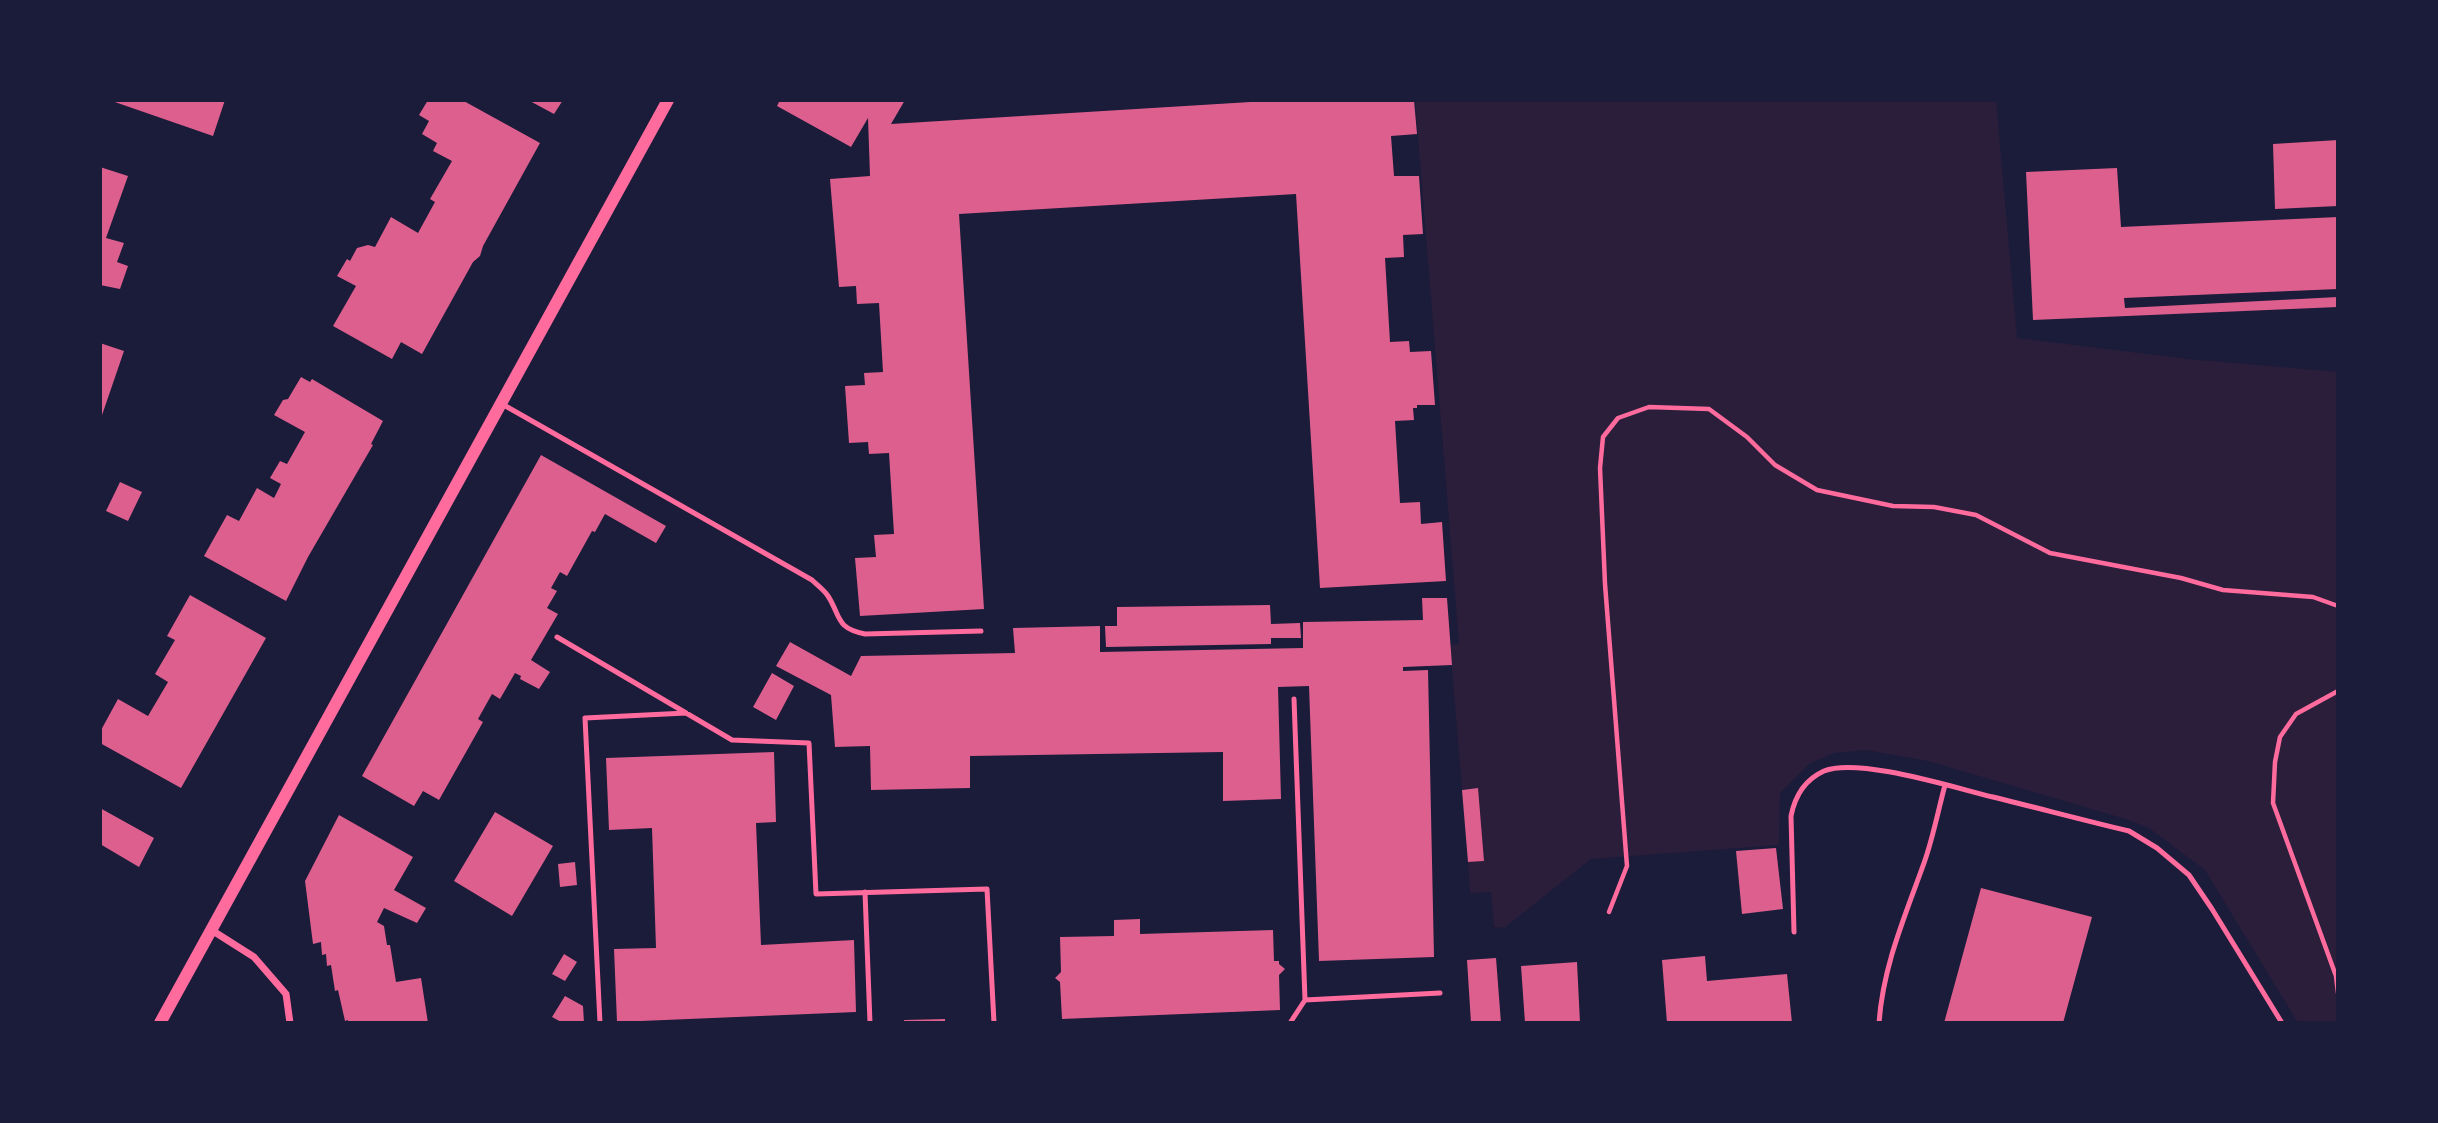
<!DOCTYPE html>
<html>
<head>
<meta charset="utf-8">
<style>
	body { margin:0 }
	#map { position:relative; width:2438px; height:1123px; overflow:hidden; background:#1b1b3a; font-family:"Roboto Condensed",sans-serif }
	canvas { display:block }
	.frame { position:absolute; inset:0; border:102px solid #1b1b3a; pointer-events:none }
</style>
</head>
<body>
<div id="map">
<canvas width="2438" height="1123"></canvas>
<div class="frame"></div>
</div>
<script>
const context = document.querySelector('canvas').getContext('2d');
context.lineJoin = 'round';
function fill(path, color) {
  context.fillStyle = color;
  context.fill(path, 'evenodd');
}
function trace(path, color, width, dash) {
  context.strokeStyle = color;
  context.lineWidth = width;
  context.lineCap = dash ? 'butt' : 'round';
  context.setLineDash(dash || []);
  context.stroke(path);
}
fill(new Path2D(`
	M1415,100H1996L2017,338L2188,359L2338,372V1023H2298L2205,870L2149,828L2129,820L1928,761L1866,750L1834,753L1809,764L1780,793L1779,845L1591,859L1504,928L1494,927L1491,892L1470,893L1468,862L1483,861L1477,788L1462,789L1450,645L1459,644Z`), '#2a1e3b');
fill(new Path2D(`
	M109,100H225L213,136Z
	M428,100H462L540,143L483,246L480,256L473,262L422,354L401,342L392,359L333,326L356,286L337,276L347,259L350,261L357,248L368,245L375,247L391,217L418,233L435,202L430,199L452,161L433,151L437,143L422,134L429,121L419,115Z
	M528,100H563L554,114Z
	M780,100H905L891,124L1283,100H1414L1417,134L1391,136L1394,176H1419L1423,234L1403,235L1404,257L1385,258L1390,342L1409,341L1410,352L1431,351L1435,405H1417V408H1413L1414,420L1395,421L1400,503L1420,502L1421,524L1442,522L1446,581L1320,588L1296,194L959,214L984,609L860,616L855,558L876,557L874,535L894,534L889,453L869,454L868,442L849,443L845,386L865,385L864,373L883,372L879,303L857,304L856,286L839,287L830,179L870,176L868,118L851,147L777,106Z
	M2338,140V206L2275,209L2273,144Z
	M100,167L128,176L106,238L124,243L117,262L128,266L120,289L100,285Z
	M2117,168L2121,227L2338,217V289L2124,298L2125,308L2338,297V307L2033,320L2026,172Z
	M100,343L124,351L100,421Z
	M301,377L310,382L312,379L383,421L371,444L373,445L308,557L286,601L204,556L227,515L239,521L257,488L274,498L281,484L270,478L280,461L287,464L305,432L274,415L283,400L288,399Z
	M541,455L666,526L656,543L605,514L595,532L592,531L567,576L560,572L551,588L557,591L547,608L558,614L531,660L550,672L539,689L520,679L521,676L515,673L500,699L492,694L478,719L483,722L439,800L423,791L414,806L362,776Z
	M120,482L142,492L128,521L106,511Z
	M190,595L266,638L181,788L100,743V732L118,699L148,716L168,682L155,674L175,640L167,636Z
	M1422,598H1447L1452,665L1403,667V671L1428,670L1434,957L1319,961L1309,686L1278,687L1281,799L1223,801V752L970,756V788L871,790L870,746L835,747L831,695L776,666L790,642L851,676L861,656L1015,653L1013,628L1100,626V652L1303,648V622L1423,620Z
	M1270,605L1271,624L1300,623L1301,638H1271V644L1106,647L1105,626H1117V607Z
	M772,673L794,686L776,720L753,707Z
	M774,752L776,822L756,823L761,945L854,940L856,1012L617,1022L614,949L656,948L652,828L609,830L606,758Z
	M1478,788L1484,861L1468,862L1462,790Z
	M100,808L154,838L139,867L100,844Z
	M495,812L553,846L512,916L454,881Z
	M339,815L413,857L394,890L426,908L417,923L384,908L377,922L384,926L387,945H390L396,982L421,978L428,1023H348V1020L345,1021L338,990L335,991L331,965L327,966L326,954L322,955L321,942L313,944L305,881Z
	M1776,848L1783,909L1742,914L1736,851Z
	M575,862L577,885L560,887L558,864Z
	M1981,888L2092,917L2063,1023H1944Z
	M1140,919V934L1273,930L1274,961H1279V964L1285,969L1279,975L1280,1010L1062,1019L1060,982L1055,978L1061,972L1060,937L1114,936V920Z
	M564,954L577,962L565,981L552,974Z
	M1705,956L1707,981L1787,974L1792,1023H1667L1662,960Z
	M1496,958L1501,1023H1471L1467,960Z
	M1577,962L1580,1023H1525L1521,966Z
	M565,996L583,1006L584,1023H563L552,1017Z
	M945,1019V1023H904V1020Z`), '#dd5f8e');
trace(new Path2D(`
	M2338,691L2296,714L2280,737L2275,762L2273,803L2336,976L2338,993
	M1609,912L1627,866L1605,584L1600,468L1603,437L1618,418L1649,407L1709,409L1747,437L1775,465L1817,490L1893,506L1934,507L1976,515L2050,553L2181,578L2223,590L2313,597L2338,606`), '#ff6b9d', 4.5);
trace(new Path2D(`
	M502,404L812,580C817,585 824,590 828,596C841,616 835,628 865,634L981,631
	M557,637L732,740L809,743L816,894L987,889L994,1023
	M1294,699L1305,1000
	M865,892L870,1023
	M1794,932L1791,816C1795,796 1804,780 1824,771C1858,757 1955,788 1993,797C2038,808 2083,820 2129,831L2157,848L2189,875L2212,909L2282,1023
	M600,1023L585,718L686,713
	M1290,1023L1305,1000L1440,993
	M1879,1023C1883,966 1905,916 1924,863C1933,838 1938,811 1945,785`), '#ff6b9d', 5);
trace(new Path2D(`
	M213,931L254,957L286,994L290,1023`), '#ff6b9d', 7);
trace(new Path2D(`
	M160,1023L668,100`), '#ff6b9d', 12);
</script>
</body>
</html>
